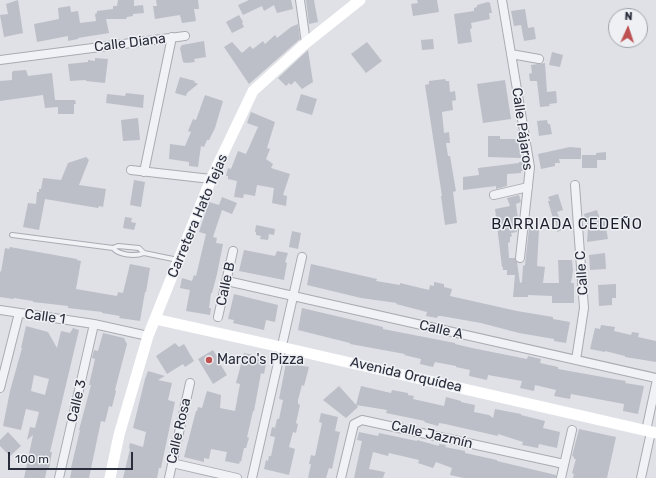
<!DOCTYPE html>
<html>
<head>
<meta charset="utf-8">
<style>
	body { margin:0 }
	#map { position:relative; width:656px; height:478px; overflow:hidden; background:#dfe1e6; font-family:Rubik,sans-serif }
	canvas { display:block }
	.north { position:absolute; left:608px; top:8px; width:40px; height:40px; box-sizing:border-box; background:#eef0f4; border:1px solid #a0a2aa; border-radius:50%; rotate:3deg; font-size:11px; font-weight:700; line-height:16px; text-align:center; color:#2a2d3b }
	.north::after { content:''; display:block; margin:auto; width:14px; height:18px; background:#be5152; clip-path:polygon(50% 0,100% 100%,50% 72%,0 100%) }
	.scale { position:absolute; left:8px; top:452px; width:125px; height:18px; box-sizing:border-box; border:2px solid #2a2d3b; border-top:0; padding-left:5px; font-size:12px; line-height:14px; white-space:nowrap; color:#2a2d3b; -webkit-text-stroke:3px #eef0f4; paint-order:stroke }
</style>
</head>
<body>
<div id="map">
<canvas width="656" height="478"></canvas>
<div class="north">N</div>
<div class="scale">100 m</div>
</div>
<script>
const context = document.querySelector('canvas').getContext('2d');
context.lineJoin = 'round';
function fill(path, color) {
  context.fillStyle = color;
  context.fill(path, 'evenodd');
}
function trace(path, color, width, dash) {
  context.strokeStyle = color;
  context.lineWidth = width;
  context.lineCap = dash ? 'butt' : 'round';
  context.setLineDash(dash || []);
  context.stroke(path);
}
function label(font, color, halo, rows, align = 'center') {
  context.font = font + ' Rubik,sans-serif';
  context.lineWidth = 3;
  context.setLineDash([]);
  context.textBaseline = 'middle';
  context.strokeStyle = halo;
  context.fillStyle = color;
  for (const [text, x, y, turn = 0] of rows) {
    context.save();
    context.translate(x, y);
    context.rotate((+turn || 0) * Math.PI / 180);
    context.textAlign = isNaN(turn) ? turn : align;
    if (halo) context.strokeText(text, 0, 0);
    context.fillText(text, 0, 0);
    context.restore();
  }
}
fill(new Path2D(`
	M18,0L23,33L4,37L0,15L8,14L6,4Z
	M118,0H134V6L143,5L144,13L133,14V16L127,17L126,19H106L109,33L78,38V39L68,41V36L37,42L34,24L59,19L58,8L70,6L71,12L78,11L80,23L96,21L95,14L97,13V11L113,9V6H117Z
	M156,0H198L199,9H194L196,21L182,23L180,15L155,19L153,6H157Z
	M249,0H291L293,9L277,13L274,5L264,11L262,6L243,15L238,5Z
	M306,0H314L318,22L309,24Z
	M417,0H437L439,12L413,16L411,4L418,3Z
	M488,2L490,3L492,13H489L490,19L471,23L472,28L470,29L472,42L458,44L454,14L474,11V8L477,7V5Z
	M525,9L528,28L534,27L536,39L524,41L521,25L514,26L511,11Z
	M239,15L243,22L242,23L244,27L232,33L226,22Z
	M298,24L300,39L249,84L224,47L232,42L242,53L250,46L253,49L263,41L265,44L275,35L277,38L291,27Z
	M433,39L434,49L422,50L421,40Z
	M204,41L206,57L194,59L195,62L186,63L183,62L180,48L182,45Z
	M367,42L382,61L366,73L351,54Z
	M308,50L313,82L302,89L295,81L291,85L289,83L286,86L278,78Z
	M552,52L563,55L560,67L549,65Z
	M95,58L108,59L105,83L86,81V80L70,81L68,64L88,62V60L95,61Z
	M545,63L547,92L556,91L557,103L549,104L550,106L540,107L537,81H530L529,74L532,73L531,65Z
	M26,70L28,76L52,73L55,100H75L76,104H74V114H58V107L45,108L43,95L0,101V81L12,80V73L13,71Z
	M180,77L195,81L194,82L198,84L187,93L186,96L175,93Z
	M445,79L446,81H449L450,92L455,91L456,100L452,101L453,110L442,112L444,133L449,132L450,143H446L448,156H450L456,191L453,192L457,223L445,225L441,196H442L425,85L429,84V81Z
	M505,80L511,119L483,123L477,84Z
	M126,93L144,95L143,108L106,103L107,94L125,96Z
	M301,94L317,99L312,115L296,110Z
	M205,95L223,101L215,128L209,140H207L204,147L201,146L198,167L189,166V162L169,159L170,144L185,146L191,132L188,131L193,119L196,120Z
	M251,112L275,122L267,148L270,149L266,159L273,164L271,168L290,174L283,195L287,196L286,206L272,203L274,188L257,185L255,196L244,194L243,198L234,197L237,181L228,179V176H226L228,168L231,169L238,151L246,154L258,127L247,123Z
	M138,118L140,140L123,141L121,120Z
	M547,120L548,124H550L552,134L539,136L537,121Z
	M488,136H500V139H520L521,158L488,157Z
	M570,147L581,148V159H559L560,163H555V166L541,169L538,154Z
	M606,152V160H597V168H582V155H596V153Z
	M86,157L89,160L79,185L106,189L103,207L99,206L98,208L45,199L39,230L23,227L28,203L36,204L37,192H39V189H41L43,178L61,180L68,163Z
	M519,162H524V171H521V173L507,174V186L496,189V186L463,190V177L479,175L478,168L519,163Z
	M134,180L145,182L141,207L130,205Z
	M558,194L563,210L557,212L564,229L557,232L556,222H554L548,201H550L548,197Z
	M519,195L521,202L516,204L518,219L516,220L517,232L511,233L512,236L510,237V242L508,243L509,258H515L517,262L520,283L522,282L523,266L525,265L529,228L539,229L537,266L545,267L543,283H559L558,260H572L573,271L571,283H574V303H552V296L528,295V297H513L515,275H507V270H503V267H502L495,209L510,206L507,198Z
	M222,197L237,203L232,214L222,210L213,237L217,238L216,243L223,244L217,274L212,293H211L209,308H211L210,315L186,311L190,290L180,288L182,278L192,281L194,275L196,276L206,234L199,232L209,202L219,205Z
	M597,210L600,219L604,218L608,239L587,242L588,229L584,214Z
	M125,217L132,218L131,222L136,223L134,230L123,228Z
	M256,225L275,229L274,235L269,234L268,240L260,239L261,236L256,235V232H255Z
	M292,231L301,233L298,249L289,247Z
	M10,247L77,259V260L81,261L76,289L105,294L117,296L118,292L123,293L130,264L150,268L146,292H145L140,321L119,318L120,316L102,313V312L68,308V306L33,302V301L14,298L13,299L0,297V271L1,272L5,248L9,249Z
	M244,250L275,256L277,251L288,253L285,262L287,263L284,280L239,271Z
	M605,253L606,269L590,270L589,255Z
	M311,264L377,279L376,281L400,285V283L429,290L430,285L434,286V282L444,284V287L452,289L450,296L517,311L553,317V319L570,322L566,343L554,341V339L519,333L481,323L441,316H438L437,318L426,316L427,312L396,304L397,303L361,298L307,285Z
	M616,284V298H612V305L599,306L598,285Z
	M234,294L278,305L275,322L266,320L264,330L233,323L234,320L228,319Z
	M302,308L383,327V329L455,343V344L472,348L527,359L528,356L541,359L540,363L558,367V369L614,379L626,381L625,383L644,386L638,414L623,411L624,404L571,394L570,399L554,396L556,390L535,385L534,391L520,388L522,381L488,375L487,380L469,376L470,370L456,367V366L435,362L433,367L420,364L421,359L404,355L405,354L350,344V343L298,330Z
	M601,325L615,327L614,331L631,335L632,332L639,333L638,337L656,341V362L625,357V356L605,351V352L590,349L595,328L600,329Z
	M26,326L48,332L57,348L61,331L70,333L73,328L79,330L50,452H52L49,469L47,468L45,478H24L33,435L27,440L30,427L35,428L39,412L26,409L21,430L3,426L10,391L22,348H21ZM34,375L49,379L45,395L31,391Z
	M103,333L124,338L127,344L115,390L116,391L112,407L109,406L105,422L101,421L89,478H70L72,468H71L80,430H79L91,385H89L95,359L92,358L94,350L98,351Z
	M175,343L179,347L184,344L194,361L185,367L183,364L167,374L156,356Z
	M213,350L220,361L219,362L227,375L213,384L198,359Z
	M244,353L266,358L264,364H266L264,374L261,373L254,411H253L248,433L247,437L249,438L246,448H244L241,462L240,461L239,464L225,461L227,452L211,449L209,459L204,458V462L184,457L196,411H197L198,407L202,408L207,391L221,395L220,408L235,411L240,384L236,383Z
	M286,363L309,367L304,386L302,385L298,400V404L300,405L296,423L298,424L296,433L293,432L289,447L295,449L289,475L264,469L266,460L268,461L269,456H271L275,437L270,436L272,427L275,428L277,419H279L283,400L279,399Z
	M148,371L165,376L158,380L172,383L168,400L175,402L161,468H159L157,478H123L130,449L129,448L130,443L143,447L146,432L133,428L145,379Z
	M339,386L358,407L346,418L323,400Z
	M361,386L391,393L392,390L408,393V395L414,396L413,399L444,406L446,397L461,401V402L475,405L474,412L489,415L493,418L495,409L521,414V415L545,421L543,428L560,432L557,448L539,444L538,448L522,445L523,442L498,434V436L445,424L439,423L438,426L424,422L425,421L386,413L387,410L356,405Z
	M321,413L338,417L335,431L340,432L332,469L329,468L326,478H308L311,464H309L311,455L315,456L322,423L319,422Z
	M579,429L616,437L607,478H573L574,474L572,473L576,459H574V457L572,456Z
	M8,432L21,446L10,456L0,446V440Z
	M359,432L378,436L379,433L417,441V440L439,446V444L446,445L445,447L465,451V453L497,460V461L556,475V478H464L450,475L452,468L436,462L433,468L418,463L419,460L389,453L388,456L373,452L369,469L385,472L383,478H354L362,441L357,440Z`), '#bdbfc8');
const lane = new Path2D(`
	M12,235L113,248L118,246L139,248L144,253L178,260
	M113,248C119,255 135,257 144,253`);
const street = new Path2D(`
	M300,0L306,43
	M502,0L530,167L520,258
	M511,54L539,59
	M0,60L185,36
	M131,170L211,179
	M144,172L172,37
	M575,185L584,308L576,360
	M494,195L528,187
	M227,281L656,378
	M0,310L94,324L148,336
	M218,317L233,251
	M0,388L19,313
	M646,431L656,384
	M172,463L237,478
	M59,478L94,324
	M169,478L190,383
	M252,478L302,257
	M341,478L354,424L362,420L564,464
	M561,478L572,430
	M641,478L651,432`);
trace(lane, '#a9abb3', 6);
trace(street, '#a9abb3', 10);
trace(lane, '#f1f2f5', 4);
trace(street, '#f1f2f5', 8);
trace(new Path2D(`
	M155,319L281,347L656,433
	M110,478L119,435L148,336L211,179L253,91L306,43L360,0`), '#fff', 11);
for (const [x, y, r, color] of [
	[209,360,4,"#be5152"]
]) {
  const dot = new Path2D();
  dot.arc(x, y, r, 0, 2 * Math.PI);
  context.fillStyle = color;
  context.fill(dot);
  trace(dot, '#eef0f4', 1.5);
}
label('14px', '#2a2d3b', '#eef0f4', [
	["Calle Diana",130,43,-7],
	["Calle Pájaros",522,129,82],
	["Carretera Hato Tejas",198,216,-67],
	["Calle C",582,273,-94],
	["Calle B",226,284,-78],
	["Calle 1",45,317,8],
	["Calle A",441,330,13],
	["Avenida Orquídea",406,375,13],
	["Calle 3",77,401,-77],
	["Calle Rosa",179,431,-77],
	["Calle Jazmín",432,435,13]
]);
label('14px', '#2a2d3b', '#eef0f4', [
	["Marco's Pizza",217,360]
], 'left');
context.letterSpacing = '1px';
label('15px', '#1c1f2c', '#eef0f4', [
	["BARRIADA CEDEÑO",567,225]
]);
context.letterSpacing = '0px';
</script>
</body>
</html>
